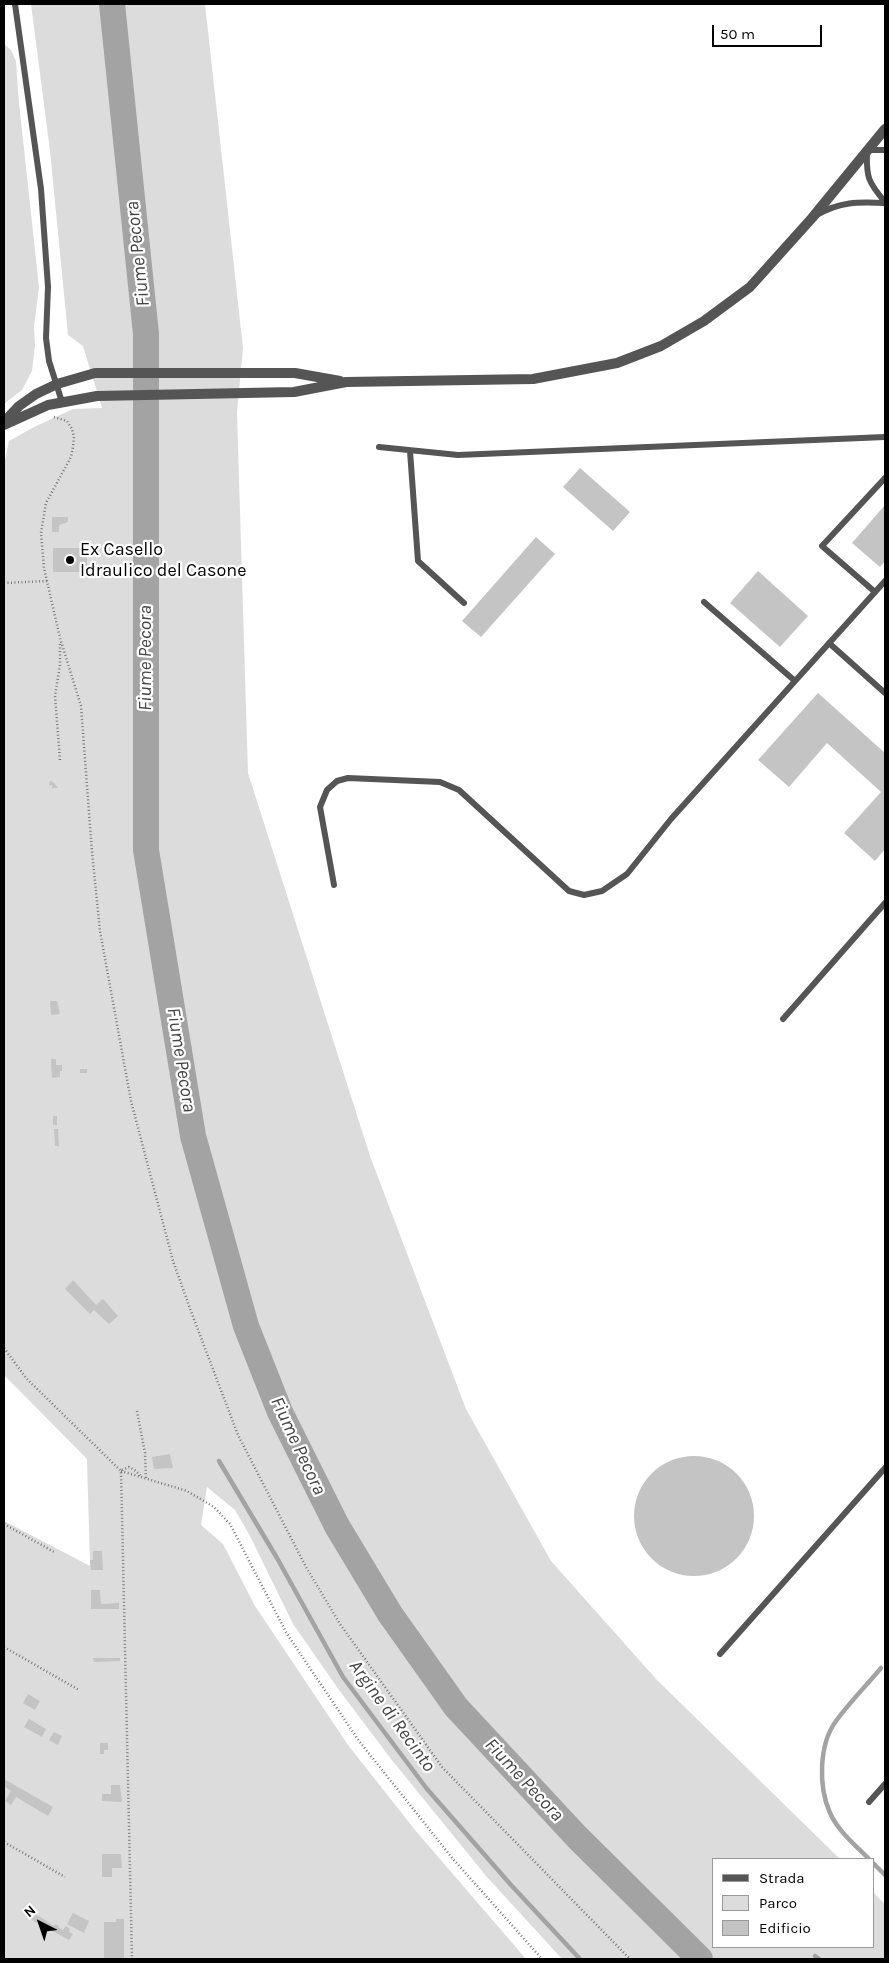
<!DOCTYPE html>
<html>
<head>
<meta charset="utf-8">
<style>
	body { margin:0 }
	#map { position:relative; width:889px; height:1963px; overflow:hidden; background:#fff; font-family:Karla,sans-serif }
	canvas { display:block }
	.frame { position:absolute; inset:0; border:5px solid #000; pointer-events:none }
	.legend { position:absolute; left:712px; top:1858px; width:162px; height:90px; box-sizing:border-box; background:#fff; border:1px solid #999; margin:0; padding:6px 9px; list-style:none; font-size:15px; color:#000 }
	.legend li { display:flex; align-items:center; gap:10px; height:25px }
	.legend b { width:25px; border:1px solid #999 }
	.north { position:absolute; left:15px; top:1898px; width:50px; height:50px; -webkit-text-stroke:4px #fff; paint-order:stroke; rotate:319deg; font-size:14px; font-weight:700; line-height:20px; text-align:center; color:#000 }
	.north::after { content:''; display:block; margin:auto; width:18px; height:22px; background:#000; clip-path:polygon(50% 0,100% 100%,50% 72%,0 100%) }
	.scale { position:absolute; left:712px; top:25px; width:110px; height:22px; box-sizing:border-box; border:2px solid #000; border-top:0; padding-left:6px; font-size:15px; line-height:18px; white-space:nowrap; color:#000; -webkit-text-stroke:4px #fff; paint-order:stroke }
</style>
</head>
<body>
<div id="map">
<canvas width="889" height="1963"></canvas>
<div class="frame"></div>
<ul class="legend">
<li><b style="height:6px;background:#555"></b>Strada</li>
<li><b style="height:14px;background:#dcdcdc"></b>Parco</li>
<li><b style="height:14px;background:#c4c4c4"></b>Edificio</li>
</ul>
<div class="north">N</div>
<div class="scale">50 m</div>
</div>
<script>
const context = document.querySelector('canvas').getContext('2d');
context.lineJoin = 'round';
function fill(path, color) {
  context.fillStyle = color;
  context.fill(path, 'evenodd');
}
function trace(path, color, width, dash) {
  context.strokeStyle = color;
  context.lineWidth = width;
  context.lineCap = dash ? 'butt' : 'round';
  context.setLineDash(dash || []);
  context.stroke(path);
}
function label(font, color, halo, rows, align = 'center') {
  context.font = font + ' Karla,sans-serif';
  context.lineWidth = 4.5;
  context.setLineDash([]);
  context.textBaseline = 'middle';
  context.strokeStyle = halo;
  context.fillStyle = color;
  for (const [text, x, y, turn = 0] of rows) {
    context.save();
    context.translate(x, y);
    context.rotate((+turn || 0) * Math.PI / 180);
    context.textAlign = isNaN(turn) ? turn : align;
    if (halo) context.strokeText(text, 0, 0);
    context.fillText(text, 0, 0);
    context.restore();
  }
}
fill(new Path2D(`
	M31,4H205L243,348L237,412L248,773L370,1156L466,1409L551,1561L657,1680L840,1859H713V1947H873V1892L885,1904V1959H562L487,1877L391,1759L339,1690L293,1624L250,1536L235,1510L207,1487L201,1525L223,1544L255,1606L348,1745L415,1830L526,1959H4V1521L90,1566L87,1459L4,1375V466L9,441L34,427L73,409L102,408L83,346L68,335L50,151Z
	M4,44L11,50L16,61L19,103L39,287L34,326L35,346L32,371L22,390L4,404Z`), '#dcdcdc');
trace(new Path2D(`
	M219,1461L277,1558L343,1677L427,1789L511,1885L580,1959
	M869,1859C855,1845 838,1831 830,1813C818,1786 819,1744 836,1721C850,1702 866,1686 881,1668
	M873,1863L885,1875
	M815,1956L819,1959`), '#a3a3a3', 4.5);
trace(new Path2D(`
	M112,4L146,334V850L193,1136L246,1326L280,1412L337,1526L390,1614L456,1707L577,1837L700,1959`), '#a3a3a3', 26);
fill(new Path2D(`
	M580,468L630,512L613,531L563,487Z
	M885,505V561L880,567L852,543Z
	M52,517H68V522L59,525V532H52Z
	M536,537L555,554L481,637L462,621Z
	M53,548H87V572H53Z
	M758,571L808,616L780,647L730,603Z
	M818,693L885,753V849L875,861L844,833L881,792L827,743L789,787L758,760Z
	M50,781L53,782L58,788H52V785H49Z
	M50,1001H57L60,1014L51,1015Z
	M51,1059H56V1065H62V1071H60V1077L52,1078Z
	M80,1069H87V1073H80Z
	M53,1116H57V1125H53Z
	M54,1129H58L59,1146H55Z
	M73,1280L96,1305L103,1299L118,1316L109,1324L94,1310L90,1314L65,1289Z
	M170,1454L173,1468L154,1469L152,1457Z
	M634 1516a60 60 0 1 1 120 0a60 60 0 1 1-120 0Z
	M93,1551H102L103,1570H91L90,1560H93Z
	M91,1590H100L101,1604L119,1603V1609H91Z
	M93,1658H120V1661L94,1662Z
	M28,1694L40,1701L35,1710L23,1703Z
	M29,1719L46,1729L42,1737L24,1727Z
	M54,1732L62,1736L58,1745L49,1740Z
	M100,1743H108V1750H104V1754H100Z
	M4,1779L53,1807L48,1816L16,1797L11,1805L5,1801L11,1791L4,1786Z
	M111,1785H120L122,1802L102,1801V1794H111Z
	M102,1854H121L122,1868H112V1877H102Z
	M24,1906L33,1911L30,1916L21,1911Z
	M34,1913L54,1926L55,1924L59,1926L58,1927L63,1930L66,1926L70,1929L69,1932L73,1934L69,1940L30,1919Z
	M73,1913L89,1921L84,1933L67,1924Z
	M116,1919H124V1959H104V1922H116Z`), '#c4c4c4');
trace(new Path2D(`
	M54,417L67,421L72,429L74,437L73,447L71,457L46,503L41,533L44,568L60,638L81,706L92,852L100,931L131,1101L173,1261L192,1314L238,1435L306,1567L340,1624L442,1767L630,1959
	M4,583L47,581
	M60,760L55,696L60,665V642
	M4,1348L26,1378L121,1471L132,1959
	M137,1411L145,1453L146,1478
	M122,1470L129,1467L136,1471L141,1476
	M121,1471L187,1491L214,1507L230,1524L287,1634L359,1741L453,1859L542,1959
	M4,1524L56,1553
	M4,1647L79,1690
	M4,1842L65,1877`), '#777', 2.5, [1, 2.5]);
trace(new Path2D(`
	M15,4L41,189L48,287L46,338L49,361L62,402
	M885,150H867C866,177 868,182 885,202
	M817,215C840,201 859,202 885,203
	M379,447L458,455L885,437
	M410,451L418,561L464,603
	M875,592L822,546L885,478
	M704,602L795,681
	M829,643L885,693
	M334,885L320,807L327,790L337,781L348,778L440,782L459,790L569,891L584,895L602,891L627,874L671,819L885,581
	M783,1019L885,903
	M720,1654L885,1468
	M869,1802L885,1784`), '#555', 6);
trace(new Path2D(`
	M5,421L19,406L36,394L57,384L95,373H295L340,381
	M4,425L48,405L97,396L294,392L346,382L533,379L617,363L661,346L704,321L750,287L812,218L885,129`), '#555', 10);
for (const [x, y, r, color] of [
	[70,560,5,"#000"]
]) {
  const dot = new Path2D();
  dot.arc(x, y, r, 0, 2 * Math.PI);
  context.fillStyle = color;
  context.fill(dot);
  trace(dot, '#fff', 2);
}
label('18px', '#000', '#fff', [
	["Ex Casello",80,550],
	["Idraulico del Casone",80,571]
], 'left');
label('italic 19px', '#444', '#fff', [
	["Fiume Pecora",138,254,-96],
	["Fiume Pecora",146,658,-90],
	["Fiume Pecora",181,1060,81],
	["Fiume Pecora",298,1446,65],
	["Argine di Recinto",392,1716,54],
	["Fiume Pecora",524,1780,47]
]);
</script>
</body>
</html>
